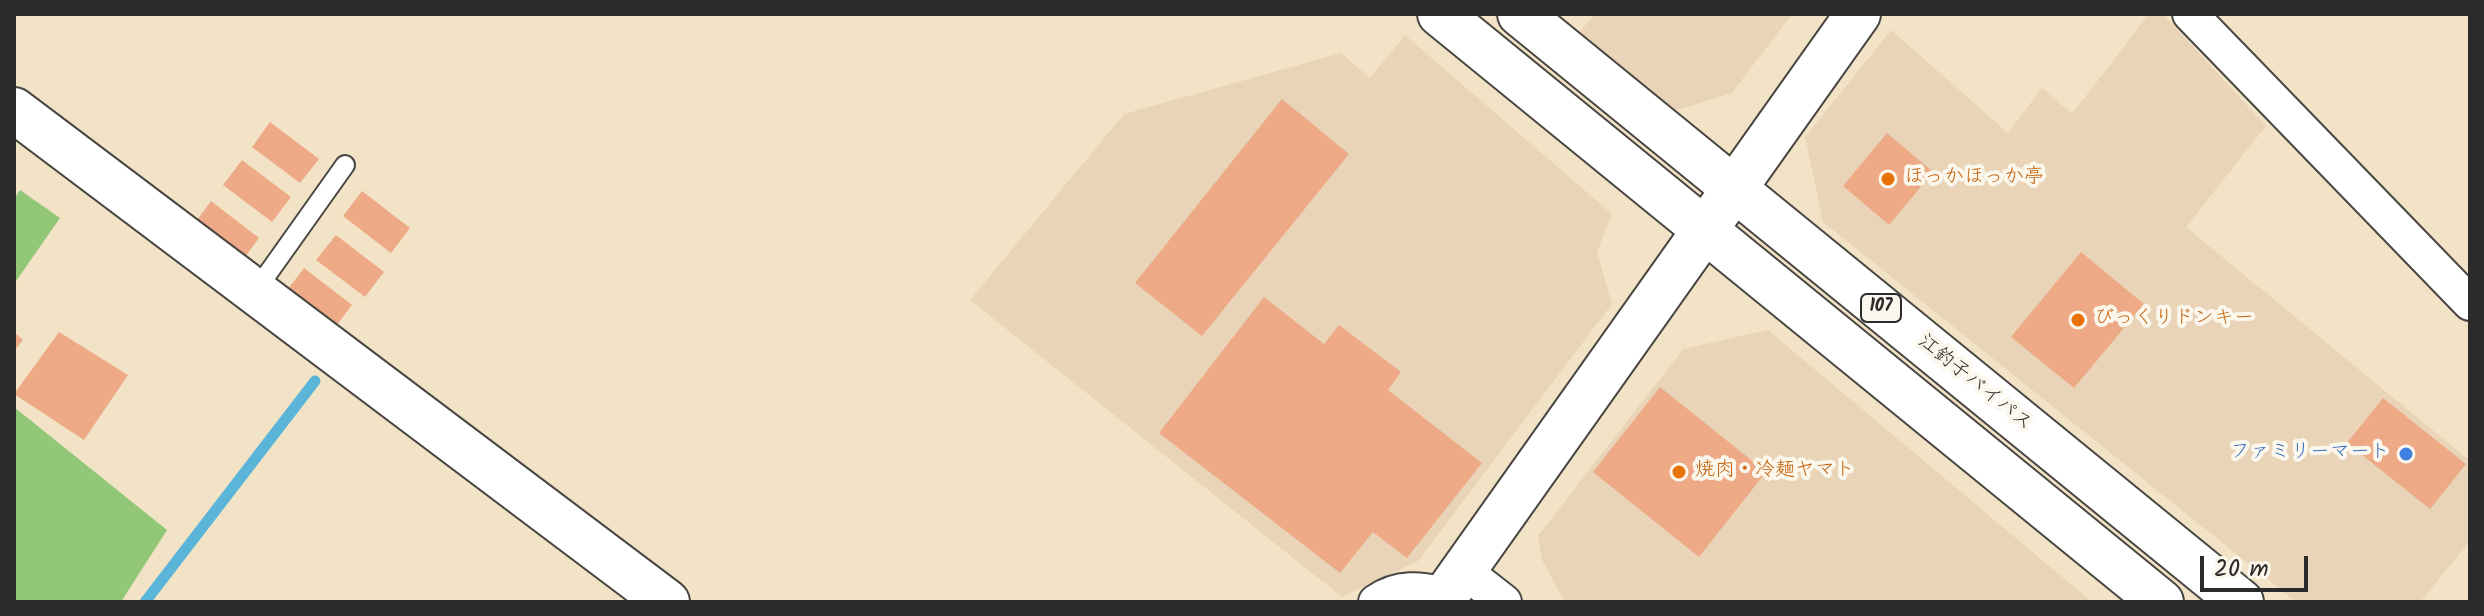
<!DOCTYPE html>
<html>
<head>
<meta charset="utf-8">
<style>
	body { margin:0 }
	#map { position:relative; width:2484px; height:616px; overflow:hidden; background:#f2e3c7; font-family:Kalam,sans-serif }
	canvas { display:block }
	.frame { position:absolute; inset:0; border:16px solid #2b2b2b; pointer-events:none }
	.scale { position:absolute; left:2200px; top:556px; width:108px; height:36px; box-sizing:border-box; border:4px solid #2b2b2b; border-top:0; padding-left:10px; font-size:24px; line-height:28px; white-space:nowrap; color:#2b2b2b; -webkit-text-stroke:6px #fbf7ec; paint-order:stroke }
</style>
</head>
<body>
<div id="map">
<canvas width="2484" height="616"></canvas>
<div class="frame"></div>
<div class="scale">20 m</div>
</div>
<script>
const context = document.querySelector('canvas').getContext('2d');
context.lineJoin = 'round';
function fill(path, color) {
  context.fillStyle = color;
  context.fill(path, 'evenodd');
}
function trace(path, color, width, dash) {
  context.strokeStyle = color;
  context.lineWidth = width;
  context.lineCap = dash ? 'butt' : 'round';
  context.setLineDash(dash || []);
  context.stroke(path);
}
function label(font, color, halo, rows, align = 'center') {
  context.font = font + ' Kalam,"Klee One",sans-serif';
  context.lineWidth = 8;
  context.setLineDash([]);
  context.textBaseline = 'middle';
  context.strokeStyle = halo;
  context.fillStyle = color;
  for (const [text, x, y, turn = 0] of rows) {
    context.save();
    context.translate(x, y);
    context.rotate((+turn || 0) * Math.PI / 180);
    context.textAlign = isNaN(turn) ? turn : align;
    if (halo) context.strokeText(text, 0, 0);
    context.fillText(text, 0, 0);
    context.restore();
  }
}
fill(new Path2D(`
	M1596,14H1792L1732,93L1674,111L1579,32Z
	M2149,14H2163L2266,126L2186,227L2470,461V541L2420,602H2296L1823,222L1805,137L1891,30L2008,133L2042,88L2072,114Z
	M1405,35L1612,214L1597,252L1612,304L1418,561L1342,597L970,300L1124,114L1341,53L1370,78Z
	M1768,330L2092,602H1565L1542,560L1538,536L1683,349Z`), '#e9d4b8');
fill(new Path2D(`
	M20,190L60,218L14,284V199Z
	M14,407L167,530L121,602H14Z`), '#92c778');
trace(new Path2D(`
	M145,602L315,381`), '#5bb5d9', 11);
fill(new Path2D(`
	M1282,99L1349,154L1202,336L1135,283Z
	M270,122L319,159L300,183L252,147Z
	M1887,133L1933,172L1889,225L1843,186Z
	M242,160L291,197L272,222L223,185Z
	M362,191L410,228L391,253L343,216Z
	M211,201L259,238L240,264L192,227Z
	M336,235L384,272L365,297L316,260Z
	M2081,252L2144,304L2074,388L2011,337Z
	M304,268L352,305L333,330L285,293Z
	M1264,297L1324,344L1339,325L1401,372L1388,390L1482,463L1407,558L1373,532L1340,573L1159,433Z
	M14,332L23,340L14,351Z
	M59,332L128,375L84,440L14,394Z
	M1660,387L1766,472L1699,557L1593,472Z
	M2383,398L2466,464L2430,509L2347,443Z`), '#eeaa87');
const lane = new Path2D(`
	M254,293L345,165`);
const street = new Path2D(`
	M2190,14L2470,303
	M1463,570L1504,602
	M1376,602C1399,586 1420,589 1446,595`);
const secondary = new Path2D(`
	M14,110L667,602
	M1441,602L1858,14`);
const highway = new Path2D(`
	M1440,14L2161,602
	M1520,14L2241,602`);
trace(lane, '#494742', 22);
trace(street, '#494742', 38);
trace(secondary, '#494742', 48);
trace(highway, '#494742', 48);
trace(lane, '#fff', 18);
trace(street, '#fff', 34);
trace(secondary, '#fff', 44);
trace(highway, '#fff', 44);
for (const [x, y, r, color] of [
	[1888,179,8,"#e8710a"],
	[2078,320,8,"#e8710a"],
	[2406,454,8,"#3f7fe0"],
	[1679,472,8,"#e8710a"]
]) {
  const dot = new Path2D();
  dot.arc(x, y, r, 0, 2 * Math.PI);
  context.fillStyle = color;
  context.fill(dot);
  trace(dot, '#fbf7ec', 3);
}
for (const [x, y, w] of [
	[1881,308,40]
]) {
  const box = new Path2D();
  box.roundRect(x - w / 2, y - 14, w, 28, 6);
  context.fillStyle = '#fbf7ec';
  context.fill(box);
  trace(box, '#2b2b2b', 2);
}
label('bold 18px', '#2b2b2b', null, [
	["107",1881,308]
]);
label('20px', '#c56008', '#fbf7ec', [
	["ほっかほっか亭",1904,179],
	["びっくりドンキー",2094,320],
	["焼肉・冷麺ヤマト",1695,472]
], 'left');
label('20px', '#2b2b2b', '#fbf7ec', [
	["江釣子バイパス",1974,384,39]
]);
label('20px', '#366cbe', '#fbf7ec', [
	["ファミリーマート",2390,454]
], 'right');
</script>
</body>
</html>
